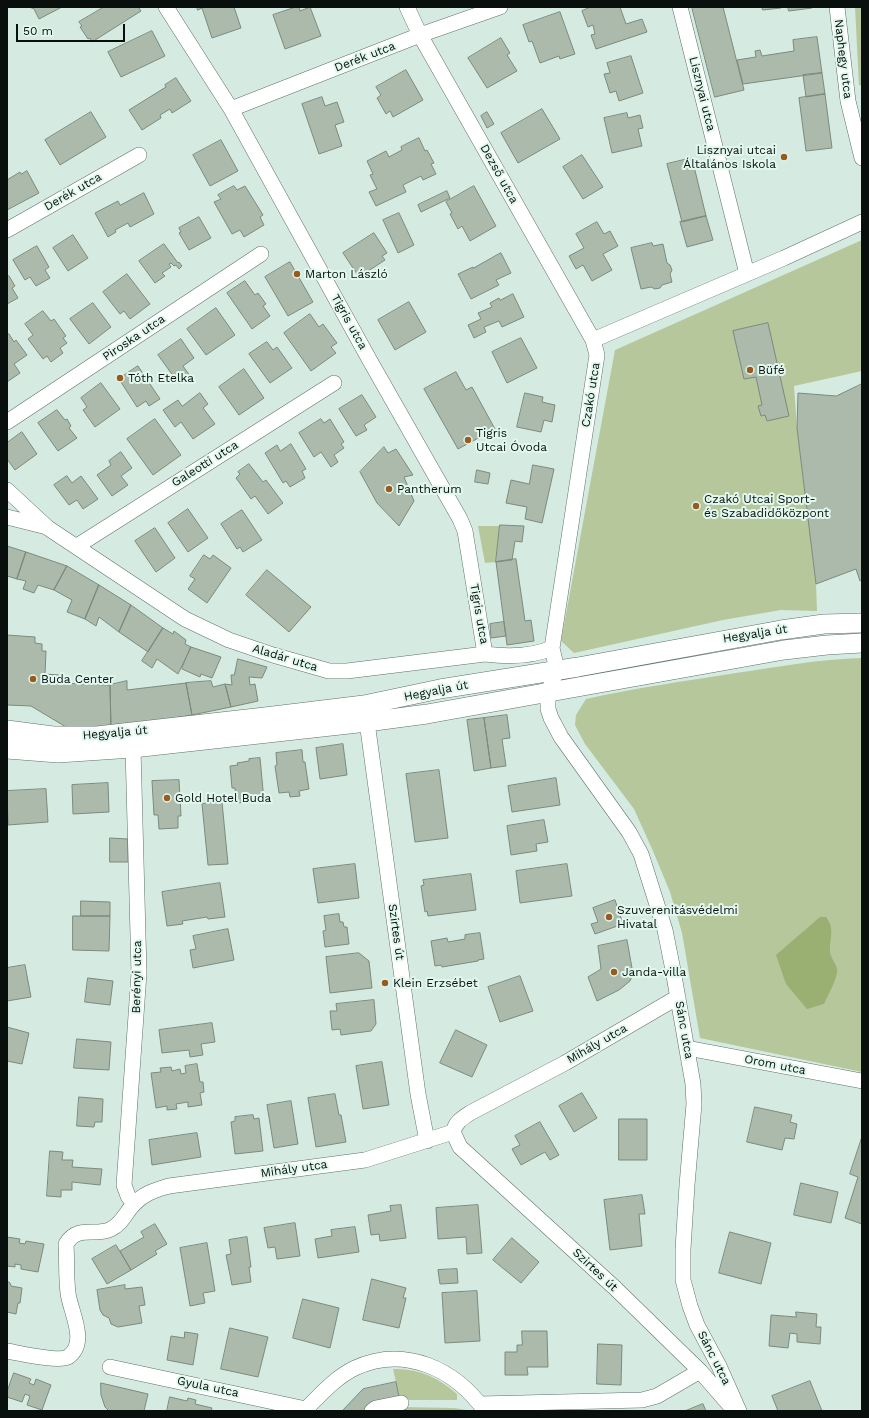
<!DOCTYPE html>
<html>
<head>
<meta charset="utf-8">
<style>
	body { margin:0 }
	#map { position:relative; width:869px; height:1418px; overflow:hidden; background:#d5ebe1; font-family:"Work Sans",sans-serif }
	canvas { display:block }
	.frame { position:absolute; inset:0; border:8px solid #080f0c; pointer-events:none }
	.scale { position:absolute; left:16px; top:24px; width:109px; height:18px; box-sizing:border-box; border:2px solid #080f0c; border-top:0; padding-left:5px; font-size:12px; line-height:14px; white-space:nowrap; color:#080f0c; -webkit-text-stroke:3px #e2f8ee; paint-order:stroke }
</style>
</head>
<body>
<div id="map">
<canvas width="869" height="1418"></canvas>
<div class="frame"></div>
<div class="scale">50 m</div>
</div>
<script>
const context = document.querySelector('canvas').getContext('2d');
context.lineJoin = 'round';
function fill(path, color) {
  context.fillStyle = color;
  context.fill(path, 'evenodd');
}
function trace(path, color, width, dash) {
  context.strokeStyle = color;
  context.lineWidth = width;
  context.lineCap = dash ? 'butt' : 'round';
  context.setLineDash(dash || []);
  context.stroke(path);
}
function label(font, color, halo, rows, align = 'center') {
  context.font = font + ' "Work Sans",sans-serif';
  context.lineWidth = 4;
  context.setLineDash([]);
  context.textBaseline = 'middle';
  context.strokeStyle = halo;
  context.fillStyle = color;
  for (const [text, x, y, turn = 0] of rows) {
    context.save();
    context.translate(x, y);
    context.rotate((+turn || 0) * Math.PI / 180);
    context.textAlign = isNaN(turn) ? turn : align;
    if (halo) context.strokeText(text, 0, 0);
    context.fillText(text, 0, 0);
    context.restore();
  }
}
fill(new Path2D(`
	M855,7H862V86L859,85Z
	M862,240V371L794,386L797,428L816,584L817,611L781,610L723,620L574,653L561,641L615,350Z
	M478,526H500L496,562L485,563Z
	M862,658V1072L700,1038L682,933L670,892L653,851L634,809L585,744L575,725L576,715L586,699C635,688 685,681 736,673C777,667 819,659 862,658Z
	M393,1369C419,1368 437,1377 457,1394V1400H400Z
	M402,1407L454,1408L473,1411H383Z`), '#b6c79b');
fill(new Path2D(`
	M820,917H826C835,929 830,936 830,949C829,956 836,963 837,969C838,978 828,995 824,1004L807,1009L786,984L776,955Z`), '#9ab072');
const building = new Path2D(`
	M29,7H62L39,19L34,9Z
	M104,7H141L139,8L141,11L92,42L90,38L88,39L80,27L82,26L79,22Z
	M197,7H234L241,28L212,38L202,8L198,10Z
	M296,7H299L300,11L310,7L321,36L285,49L273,15Z
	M591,7H620L626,24L642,19L647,32L596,49L591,35L595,34L593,25L588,27L582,11Z
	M692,7H723L744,90L715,97Z
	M762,7H781V8L763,10Z
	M788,7H812V8L789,11Z
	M560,12L575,54L560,59L559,56L540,63L532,41L529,42L523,25Z
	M152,31L165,56L121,77L108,52Z
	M817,37L822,73L743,84L737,60L756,57L755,51L760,50L762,56L794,51L793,40Z
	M501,38L510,53L507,55L517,71L487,88L468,58Z
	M631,56L643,93L619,101L616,91L610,93L604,74L610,73L607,63Z
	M406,70L423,100L393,117L390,111L386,114L377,98L381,95L376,87Z
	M822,73L825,94L806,97L803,75Z
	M176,78L191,101L172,113L170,109L160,115L161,118L142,130L129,110L166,87L165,85Z
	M825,94L832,148L806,151L799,98Z
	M322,97L325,106L337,102L344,122L335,125L342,146L319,154L302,104Z
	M542,109L560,139L518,163L501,133Z
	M91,112L106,137L60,165L45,140Z
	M487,112L494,124L487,128L481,116Z
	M627,113L628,118L640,115L643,128L638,129L642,146L612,153L604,118Z
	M419,138L425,151L427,150L434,163L431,164L436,174L423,180L421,176L403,185L406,192L376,206L369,192L377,189L370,175L373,174L367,161L386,151L389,157L402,150L401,147Z
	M221,140L238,171L210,186L193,155Z
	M582,155L603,187L583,199L563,167Z
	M692,158L706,216L682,222L667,164Z
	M27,171L39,193L7,210V180L20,172L21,174Z
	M234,186L237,190L245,186L263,215L260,217L264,225L244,237L240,230L232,234L214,202L221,199L218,195Z
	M474,186L496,226L470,241L462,226L458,229L450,214L452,213L446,202Z
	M447,191L450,198L421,212L418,205Z
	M144,193L154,214L130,227L128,223L115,230L116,232L108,237L95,213L118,201L120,205Z
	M399,213L414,245L398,253L383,220Z
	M706,216L713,240L687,247L680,222Z
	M199,217L211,238L189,250L179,233L181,232L179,228Z
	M597,222L604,234L610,231L618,246L603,254L612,270L592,281L583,265L576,269L569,256L584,248L576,234Z
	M374,233L387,253L382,256L385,260L359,277L343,253Z
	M73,235L88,258L68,271L53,248Z
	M652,243L653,246L663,244L667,263L670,265L672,270L670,274L672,282L662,285L660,288L655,289L651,287L641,289L631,248Z
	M164,244L178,263L179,262L182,266L179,269L176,265L174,266L171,263L169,264L171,267L162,273L165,276L155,283L139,261Z
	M37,246L49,267L45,270L50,278L36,286L30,277L25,280L13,260Z
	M501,253L511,273L496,280L499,285L471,299L458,274L473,267V268Z
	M290,262L313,302L288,316L265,277Z
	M127,274L150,304L130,319L124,311L120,314L103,292Z
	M9,276L15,286L12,288L18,298L7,304V277Z
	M245,281L255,295L258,293L266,304L263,306L270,316L252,329L227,293Z
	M513,294L524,317L502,327L499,321L484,327L486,332L474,338L468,325L481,319L478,313L492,307L490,303L499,298L500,300Z
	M409,302L426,332L395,350L378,320Z
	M93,303L111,327L89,344L70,319Z
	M216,308L235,335L206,355L187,329Z
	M43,311L51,321L54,319L66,336L63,338L67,343L60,348L63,353L51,362L47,356L43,359L28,339L33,335L25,324Z
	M310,314L319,327L323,324L337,343L331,347L336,353L311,371L284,333Z
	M768,323L789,416L767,421L765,415L761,416L758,406L762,405L756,377L744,379L733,331Z
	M9,334L14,342L16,340L27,355L14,364L20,373L7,382V335Z
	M521,338L537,368L507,383L492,352Z
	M181,339L194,358L183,366L190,376L179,384L158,355Z
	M267,342L273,350L277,347L292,368L270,383L249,354Z
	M138,366L160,399L149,406L146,401L137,407L119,379Z
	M244,369L264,398L239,415L219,387Z
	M456,372L466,390L472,387L495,429L458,449L424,389Z
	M101,383L120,409L95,427L83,410L87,407L81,398Z
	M862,384V580L860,581L856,569L816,584L797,428L798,393L836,396Z
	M200,393L208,404L203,408L215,424L193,439L181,422L175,427L163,410L178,400L182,406Z
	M525,393L543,397L542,402L555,405L552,422L544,420L541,432L517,427Z
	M362,395L376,417L364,425L367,430L356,436L339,409Z
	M57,410L65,420L67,419L71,426L69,428L77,438L58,451L38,423Z
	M155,419L181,455L153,475L127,439Z
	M321,419L324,423L330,419L344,442L341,444L344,448L334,455L338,462L331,467L321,452L314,457L299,433Z
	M22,432L37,454L15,470L7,459V443Z
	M291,444L306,469L302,471L305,478L290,487L286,481L283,483L265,453L277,445L280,451Z
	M384,447L388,453L396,449L413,475L404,477L414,501L399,526L377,503L360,472Z
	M121,452L132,468L121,476L128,485L112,496L97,475L111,465L109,461Z
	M249,464L263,482L266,480L283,503L268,514L255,496L251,499L236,478L240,474L238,472Z
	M533,465L554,469L542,523L525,519L527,507L506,503L511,480L529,484Z
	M477,470L490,473L488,484L475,482Z
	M67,476L72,483L81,476L98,499L83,509L77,500L69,505L54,485Z
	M188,509L208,538L188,552L168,523Z
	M242,510L262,540L243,552L240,547L237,549L221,524Z
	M500,525L524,526L522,542L515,541L512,560L496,562Z
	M155,528L175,558L156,572L135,541Z
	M7,546L26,552L17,579L7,576Z
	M26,552L67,566L54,590L38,585L34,593L23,589L26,581L17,579Z
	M204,555L210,559L213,555L231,568L207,603L188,589L195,579L190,576Z
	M516,559L525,621L531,620L534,641L507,645L496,562Z
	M67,566L99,585L85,619L67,612L72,600L54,590Z
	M267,570L311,607L289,632L246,595Z
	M99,585L131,605L119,632L99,617L96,626L85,619Z
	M131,605L163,628L148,652L119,632Z
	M504,622L506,636L491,638L490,624Z
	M163,628L173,634L174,631L186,640L185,644L191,647L178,674L157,659L152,668L142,661Z
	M7,635L35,637V643L42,644V651H46L45,674L59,675V683L110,685L111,729L66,727L31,706L7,705Z
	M191,647L221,657L212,678L201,674L200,677L182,669Z
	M238,659L267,667L262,678L249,677L250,685L255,684L258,701L231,707L225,684L232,685L231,675H234Z
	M127,681V690L186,683L192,715L111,729L110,685Z
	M211,681L213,687L225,684L231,707L192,715L186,683Z
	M507,715L510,738L502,739L506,766L491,768L484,718Z
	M484,718L491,768L474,771L467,720Z
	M343,744L347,775L320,779L316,748Z
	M302,750L303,762H305L309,789L299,791L300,796L290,797L289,792L279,793L275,766L277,765L276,753Z
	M260,758L264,801L236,803L235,788H232L230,766L238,765L237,763L249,761V759Z
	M439,770L448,838L415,842L406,774Z
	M556,778L560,805L512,812L508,786Z
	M179,780L181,816H178V828L159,829L158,815H154L152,781Z
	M108,783L109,812L73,814L72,785Z
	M46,789L48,822L8,825L7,791Z
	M222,802L228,864L208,865L202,804Z
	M544,820L548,842L536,844L537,851L511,855L507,826Z
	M110,838L128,839V862H110Z
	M355,864L359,898L318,903L313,869Z
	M567,864L572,896L520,903L516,871Z
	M471,874L476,910L428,916L427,911L425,912L421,886L424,885L423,880Z
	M220,883L225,917L208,919L207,917L182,921L183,924L167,926L162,892Z
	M615,900L623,924L595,934L591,924L598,922L593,908Z
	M81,901L110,902V916H81Z
	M339,914L340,922H343L344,927H347L349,944L325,947L323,931L326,930L324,916Z
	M73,916H110L109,951L73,950Z
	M228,929L234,960L193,968L190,950L196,949L193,936Z
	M480,933L484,959L478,960V961L442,967L441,965L435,966L431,941L447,938L448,942L465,939V935Z
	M627,940L632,968L633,974L630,981L619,990L597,1001L588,977L601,969L598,946Z
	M359,953L369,961L372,988L330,993L326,957Z
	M25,965L31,997L7,1001V968Z
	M520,976L533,1011L500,1022L488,987Z
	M88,978L113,981L110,1005L85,1002Z
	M374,1000L376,1024L371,1031L341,1035L340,1029L332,1030L330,1011H337L336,1004Z
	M212,1023L215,1042L201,1044L203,1055L190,1057L189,1050L162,1053L159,1030Z
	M7,1027L29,1033L22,1064L7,1061Z
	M456,1030L487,1045L472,1077L440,1063Z
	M77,1039L111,1042L109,1070L74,1068Z
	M382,1062L389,1105L363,1109L356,1066Z
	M197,1064L200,1082H203L204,1092L200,1093L202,1105L188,1107V1102L176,1104L177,1109L167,1110V1106L156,1108L151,1073L161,1072L160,1068L171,1067L172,1071L180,1069L181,1074L186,1073L185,1066Z
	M582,1093L597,1118L574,1132L559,1106Z
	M335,1094L339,1115H341L346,1142L316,1147L308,1098Z
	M79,1097L103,1099L102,1122H95L94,1127L77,1126Z
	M291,1101L298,1144L274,1148L267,1105Z
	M755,1107L792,1115L790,1122L797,1124L794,1139L785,1138L782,1150L747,1142Z
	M253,1115L254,1119L259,1118L263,1151L235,1154L231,1122L235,1121V1117Z
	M619,1119H647V1160H619Z
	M540,1122L559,1155L550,1160L545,1152L521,1165L512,1149L520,1145L515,1136Z
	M197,1133L201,1157L152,1165L149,1140Z
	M862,1137V1224L845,1218L858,1177L850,1174Z
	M50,1151L63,1152L62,1160H73L72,1167L102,1169L100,1185L72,1182V1190H61V1197L47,1196Z
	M801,1183L838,1192L831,1223L794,1215Z
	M642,1195L645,1214H639L642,1246L610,1250L604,1200Z
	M401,1205L406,1238L380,1241L379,1234L371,1235L368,1215L391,1211L390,1206Z
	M478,1205L482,1253L467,1254L466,1237L438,1239L436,1208Z
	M295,1223L300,1256L277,1259L275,1247L268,1248L264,1228Z
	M155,1224L167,1244L155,1251L157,1254L131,1270L120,1251L144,1237L141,1232Z
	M355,1227L359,1252L318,1258L315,1239L332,1236L331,1230Z
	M730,1232L771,1243L761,1284L719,1273Z
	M7,1237L20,1239L19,1243L25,1244L26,1241L44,1244L38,1272L21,1269V1265L15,1264V1267L7,1266Z
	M247,1237L251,1267H249L251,1282L232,1285L226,1255L231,1254L229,1240Z
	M512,1238L539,1262L521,1283L493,1260Z
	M207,1243L215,1291L203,1293L205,1303L190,1306L180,1248Z
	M116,1245L131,1270L107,1284L92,1259Z
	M457,1269L458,1283L440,1284L438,1270Z
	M372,1279L406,1288L403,1298H406L399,1328L363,1320Z
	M7,1281L10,1283L11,1286L22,1288L20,1303H18L16,1314L7,1312Z
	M125,1285V1289L142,1287L145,1305L139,1306L142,1323L118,1327L111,1324L109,1318L103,1315L100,1310L97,1290Z
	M477,1291L480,1341L445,1343L442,1293Z
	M303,1299L339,1308L330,1348L293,1338Z
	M796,1312L817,1314L816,1327H821L820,1344L797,1342V1334L790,1333L788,1348L769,1346L771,1315L796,1317Z
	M230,1328L268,1337L258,1377L221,1369Z
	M522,1331H547L548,1367H527L528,1375H505V1352H517V1345H522Z
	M185,1332L198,1334L193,1365L167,1360L171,1336L184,1338Z
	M598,1344L622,1345L621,1385L597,1384Z
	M14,1373L31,1379L29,1383L34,1385L36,1379L51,1385L42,1410L27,1405L30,1396L25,1394L22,1402L7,1397V1392Z
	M810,1381L822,1411H778L772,1396Z
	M396,1382L399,1397L371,1403L364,1411H342L363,1389Z
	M101,1383L148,1394L144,1411H109L105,1407L101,1395Z
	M170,1397L187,1401L188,1398L196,1400L195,1404L212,1408L211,1411H167Z
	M703,1404L706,1411H685Z`);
fill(building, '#abbaab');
trace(building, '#7c8a7d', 1);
const minor = new Path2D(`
	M166,7L231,109L369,359L460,519L465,531L485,654
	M407,7L420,35L593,340L597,355L552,648L557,670L548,692V709L551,718L561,737L629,832L641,854L665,930L673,970L693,1084L694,1104L687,1185L683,1249V1280L690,1306L697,1325L719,1366L739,1411
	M680,7L747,274
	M837,7L848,101L862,158
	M231,109L420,35L500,7
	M7,230L139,155
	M593,340L784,258L862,222
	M7,422L261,254
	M7,490L48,528L185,619L229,640L273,655L329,671H347L485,654C508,657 531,657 552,648
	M7,517L47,527
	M77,546L334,383
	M367,722L418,1094L427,1141
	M133,748L139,973L124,1185L128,1196L134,1204
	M687,1048L862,1081
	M453,1132L460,1147L615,1288L700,1371L733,1409
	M453,1132C456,1122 461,1119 470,1113L565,1063L678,997
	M7,1351C19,1353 59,1362 68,1357C89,1343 70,1311 68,1293C66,1277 67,1260 66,1244C78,1224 96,1237 111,1229C122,1224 126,1212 134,1204C144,1193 156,1190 169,1186L365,1160L453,1132
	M110,1367L306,1409
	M480,1404L642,1400L657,1396L700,1371
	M306,1411V1409C321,1394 336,1377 355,1368C405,1345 455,1369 485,1411
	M372,1411L376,1408L401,1403`);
const major = new Path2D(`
	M7,730L53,736H97L265,717L364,705L440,689L578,667L781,630L824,624L862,623
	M7,749L58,753L133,748L367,722L427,714L784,650L827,645L862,643`);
trace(minor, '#5e7169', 16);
trace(major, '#5e7169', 20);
trace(minor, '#fff', 15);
trace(major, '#fff', 19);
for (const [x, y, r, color] of [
	[784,157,4,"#975a1f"],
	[297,274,4,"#975a1f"],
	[750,370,4,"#975a1f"],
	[120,378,4,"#975a1f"],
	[468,440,4,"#975a1f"],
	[389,489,4,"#975a1f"],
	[696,506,4,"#975a1f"],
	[33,679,4,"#975a1f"],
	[167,798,4,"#975a1f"],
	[609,917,4,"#975a1f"],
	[614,972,4,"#975a1f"],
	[385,983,4,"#975a1f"]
]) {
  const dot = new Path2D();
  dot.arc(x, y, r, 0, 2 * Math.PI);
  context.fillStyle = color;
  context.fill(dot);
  trace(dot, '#e2f8ee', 1.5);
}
label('12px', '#080f0c', '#e2f8ee', [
	["Derék utca",365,57,-21],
	["Naphegy utca",843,59,83],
	["Lisznyai utca",702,94,76],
	["Dezső utca",499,174,61],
	["Derék utca",73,192,-30],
	["Tigris utca",349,322,61],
	["Piroska utca",134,338,-34],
	["Czakó utca",591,395,-81],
	["Galeotti utca",205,464,-32],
	["Tigris utca",479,614,80],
	["Hegyalja út",755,634,-9],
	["Aladár utca",285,658,17],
	["Hegyalja út",436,691,-11],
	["Hegyalja út",115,733,-5],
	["Szirtes út",396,932,82],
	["Berényi utca",137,977,-89],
	["Sánc utca",684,1030,80],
	["Mihály utca",597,1044,-30],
	["Orom utca",775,1065,11],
	["Mihály utca",294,1169,-8],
	["Szirtes út",595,1270,43],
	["Sánc utca",714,1358,63],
	["Gyula utca",208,1387,12]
]);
label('12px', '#080f0c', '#e2f8ee', [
	["Lisznyai utcai",776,150,"right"],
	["Általános Iskola",776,164,"right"],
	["Marton László",305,274],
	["Büfé",758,370],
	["Tóth Etelka",128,378],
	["Tigris",476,433],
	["Utcai Óvoda",476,447],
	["Pantherum",397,489],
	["Czakó Utcai Sport-",704,499],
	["és Szabadidőközpont",704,513],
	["Buda Center",41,679],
	["Gold Hotel Buda",175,798],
	["Szuverenitásvédelmi",617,910],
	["Hivatal",617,924],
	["Janda-villa",622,972],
	["Klein Erzsébet",393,983]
], 'left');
</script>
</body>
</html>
